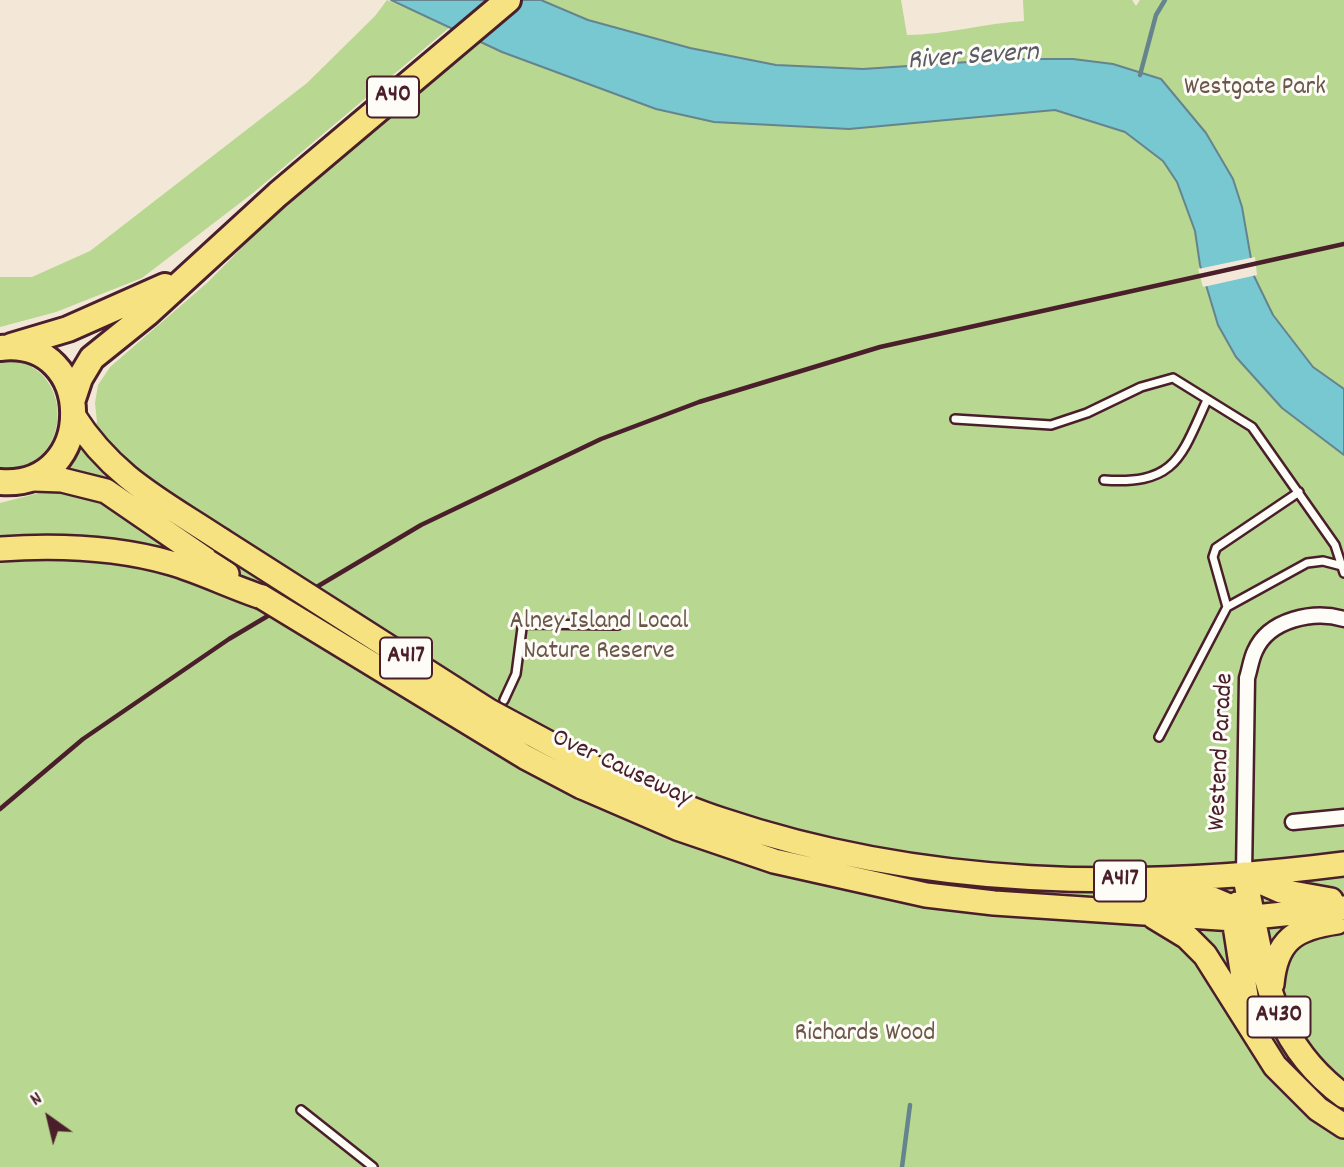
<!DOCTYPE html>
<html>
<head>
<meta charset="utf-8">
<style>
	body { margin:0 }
	#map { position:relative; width:1344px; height:1167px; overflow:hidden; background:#f3e8d8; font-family:Dekko,sans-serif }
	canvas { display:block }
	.north { position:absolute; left:14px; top:1083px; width:70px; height:70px; -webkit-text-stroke:5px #fdfcf7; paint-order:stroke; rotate:326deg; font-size:19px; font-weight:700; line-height:28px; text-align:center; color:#4a1f2b }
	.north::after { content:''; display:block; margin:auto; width:24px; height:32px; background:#4a1f2b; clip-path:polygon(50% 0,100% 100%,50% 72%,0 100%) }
</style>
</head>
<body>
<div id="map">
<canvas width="1344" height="1167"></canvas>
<div class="north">N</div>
</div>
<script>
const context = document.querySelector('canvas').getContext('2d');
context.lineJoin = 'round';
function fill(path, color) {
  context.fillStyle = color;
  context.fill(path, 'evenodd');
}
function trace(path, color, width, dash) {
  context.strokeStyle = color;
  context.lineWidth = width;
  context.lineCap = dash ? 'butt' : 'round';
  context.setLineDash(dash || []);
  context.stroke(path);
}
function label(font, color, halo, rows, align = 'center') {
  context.font = font + ' Dekko,sans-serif';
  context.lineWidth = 6;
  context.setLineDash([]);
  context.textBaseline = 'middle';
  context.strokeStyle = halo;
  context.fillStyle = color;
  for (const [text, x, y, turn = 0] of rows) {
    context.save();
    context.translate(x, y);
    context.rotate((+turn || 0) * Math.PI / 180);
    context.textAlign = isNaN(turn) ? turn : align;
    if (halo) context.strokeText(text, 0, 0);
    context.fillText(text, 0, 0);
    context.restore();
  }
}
fill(new Path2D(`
	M387,0L450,27L253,193L142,278L56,312L0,327V277H32L90,251L307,83L375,16Z
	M541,0H901L907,35C947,35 985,23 1024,21L1023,0H1132L1136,6L1140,0H1344V415L1282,370L1190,149L1073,59H1013L863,69L776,65L690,48L588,20Z
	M476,40L656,109L714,122L849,129L1055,110L1125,132L1163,161L1177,182L1195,231L1200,265L1218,325L1236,357L1282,408L1344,455V1167H0V503L51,490L97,422L95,403L98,385L110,367L208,282L282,207Z
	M0,359C79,359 75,473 0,470Z`), '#b8d790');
const water = new Path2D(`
	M391,0H541L588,20L690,48L776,65L863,69L1013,59H1073L1113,64L1161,79L1206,133L1233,179L1242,207L1254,276L1273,315L1313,367L1344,389V455L1282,408L1236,357L1218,325L1200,265L1195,231L1177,182L1163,161L1125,132L1055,110L849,129L714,122L656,109L502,52Z`);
fill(water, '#77c8d0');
trace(water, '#65848e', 2);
fill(new Path2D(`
	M1255,257L1257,275L1203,287L1198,269Z`), '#f3e8d8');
trace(new Path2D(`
	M1140,75L1156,15L1165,0
	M902,1167L910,1105`), '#65848e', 4.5);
const service = new Path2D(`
	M955,419L1051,425L1087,413L1141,387L1173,378L1252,427L1335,545L1344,573
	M1104,480C1176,485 1181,457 1207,400
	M1227,607L1213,557L1216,548L1299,492
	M504,700L516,674L522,628L526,624L618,625
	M1159,737L1227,607L1307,563L1323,561L1342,566
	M301,1110L373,1167`);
const minor = new Path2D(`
	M1293,822L1344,817
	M1244,874L1247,678C1250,669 1251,659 1255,651C1269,619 1314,610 1344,619`);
const primary = new Path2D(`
	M73,415C113,478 162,501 221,540
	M34,479L62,480L106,491L227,574
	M0,549C58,545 115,547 171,563C202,572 231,587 262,597
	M595,768C637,786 678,806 722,820C924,888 1135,891 1344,864
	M582,787L677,828L774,861L926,895L994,903L1234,919L1344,908
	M1244,874C1264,962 1265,1038 1344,1096
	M1247,876L1281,891L1331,900
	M1153,893L1208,897L1248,914
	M1237,904L1234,919L1249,1015
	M1154,917L1187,937L1205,955L1275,1066L1318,1109L1344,1126
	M1272,984C1276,940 1295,928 1337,922`);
const trunk = new Path2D(`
	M11,346L68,329L165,286
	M0,348C97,336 98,490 0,482
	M73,399L80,378L92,358L148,313L278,194L508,0`);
trace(service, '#4a1f2b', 12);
trace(minor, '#4a1f2b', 19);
trace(primary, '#4a1f2b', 28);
trace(trunk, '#4a1f2b', 30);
trace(service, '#fdfcf7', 7);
trace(minor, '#fdfcf7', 14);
trace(primary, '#f7e281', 23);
trace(trunk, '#f7e281', 24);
trace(new Path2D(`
	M0,809L83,739L229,639L421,525L601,439L699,402L880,347L1344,244`), '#4a1f2b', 4.5);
const primaryBridge = new Path2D(`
	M221,540L489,711L595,768
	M262,597L525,757L582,787`);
trace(primaryBridge, '#4a1f2b', 28, []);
trace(primaryBridge, '#f7e281', 23);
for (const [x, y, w] of [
	[393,97,52],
	[406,658,52],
	[1120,881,52],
	[1279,1017,63]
]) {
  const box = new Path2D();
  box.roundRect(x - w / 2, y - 20.5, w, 41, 5);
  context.fillStyle = '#fdfcf7';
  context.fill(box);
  trace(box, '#4a1f2b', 2);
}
label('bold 24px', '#4a1f2b', null, [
	["A40",393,97],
	["A417",406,658],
	["A417",1120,881],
	["A430",1279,1017]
]);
label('26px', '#6b5649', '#fdfcf7', [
	["Westgate Park",1255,89],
	["Alney Island Local",599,623],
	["Nature Reserve",599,653],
	["Richards Wood",865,1035]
]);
label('26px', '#4a1f2b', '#fdfcf7', [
	["Westend Parade",1223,752,-87],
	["Over Causeway",621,770,25]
]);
label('italic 28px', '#5a5a65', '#fdfcf7', [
	["River Severn",973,59,-4]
]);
</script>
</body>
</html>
